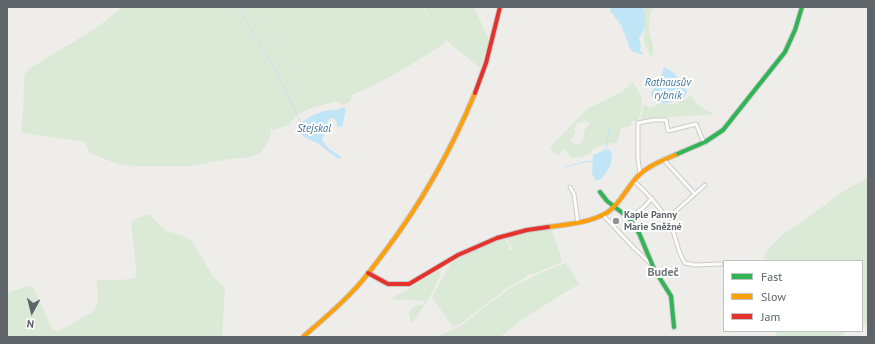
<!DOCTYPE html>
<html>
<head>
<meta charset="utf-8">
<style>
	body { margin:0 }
	#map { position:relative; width:875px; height:344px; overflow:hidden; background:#efedea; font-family:"PT Sans",sans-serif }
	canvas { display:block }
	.frame { position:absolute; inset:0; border:8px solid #5f6468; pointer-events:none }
	.legend { position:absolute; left:723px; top:260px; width:140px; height:72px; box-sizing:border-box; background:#fff; border:1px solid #bfc1c3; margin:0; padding:5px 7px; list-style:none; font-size:12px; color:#5f6468 }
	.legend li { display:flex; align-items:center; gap:8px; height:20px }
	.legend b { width:20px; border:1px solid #bfc1c3 }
	.north { position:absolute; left:12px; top:292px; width:40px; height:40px; -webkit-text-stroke:3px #fff; paint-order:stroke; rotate:187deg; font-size:11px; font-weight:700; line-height:16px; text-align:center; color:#5f6468 }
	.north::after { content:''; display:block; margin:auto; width:14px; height:18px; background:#5f6468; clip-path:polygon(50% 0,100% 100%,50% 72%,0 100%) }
</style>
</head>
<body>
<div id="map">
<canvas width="875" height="344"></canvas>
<div class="frame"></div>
<ul class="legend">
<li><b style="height:5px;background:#30b455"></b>Fast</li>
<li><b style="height:5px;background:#ff9f0a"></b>Slow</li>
<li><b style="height:5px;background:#e5322d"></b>Jam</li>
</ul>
<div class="north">N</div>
</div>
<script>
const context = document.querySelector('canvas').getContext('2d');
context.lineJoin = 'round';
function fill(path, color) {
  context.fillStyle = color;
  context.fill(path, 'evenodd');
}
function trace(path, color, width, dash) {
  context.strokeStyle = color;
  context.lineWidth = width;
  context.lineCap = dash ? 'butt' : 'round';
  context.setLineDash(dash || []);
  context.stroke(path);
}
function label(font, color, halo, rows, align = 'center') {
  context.font = font + ' "PT Sans",sans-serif';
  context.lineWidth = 4;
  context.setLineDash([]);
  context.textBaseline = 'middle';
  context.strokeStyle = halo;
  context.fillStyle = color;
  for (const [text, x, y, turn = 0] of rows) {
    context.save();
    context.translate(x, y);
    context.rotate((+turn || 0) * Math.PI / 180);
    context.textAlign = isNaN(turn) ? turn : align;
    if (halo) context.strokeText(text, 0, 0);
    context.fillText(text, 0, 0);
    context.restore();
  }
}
fill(new Path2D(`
	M123,7H423L435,29L424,7H474L489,40L480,68L444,39L445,43C415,62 385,82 352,95L350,102L342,105L336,101L314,107L298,114L288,125L274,130L270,129L271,133L267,144L259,154L245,158H234L191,166H135L120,165L90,153L85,142L23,133L21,130L23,113L24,78L25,73L29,69L96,28Z
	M644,7H653C650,13 648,22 649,29C650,38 656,49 652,57H650L647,48L644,43Z
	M633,82C644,99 644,101 638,121H632L630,126L621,128L617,144L612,143L594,148L590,154L578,158L570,157L566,149L563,150L559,155H557L550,149L552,145L587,109L622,92ZM586,121L590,123L584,131L583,141L579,145L574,144L571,139L576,133L574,129L577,123Z
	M691,96C697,104 703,109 712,113L710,115L682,116L640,120L644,104L650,108L658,104H674Z
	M868,177V322L862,326V261H764L765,252L783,234L803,221L841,193Z
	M150,214L158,224L166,231L182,235L192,241L213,276L225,288L222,337H7V293L29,286L33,287L53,330L59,331L92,312C102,303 96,291 97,280H121L134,278L136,275V269L131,223L137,218Z
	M550,229H552L562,262L533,274H528L527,276L504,290L462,323L453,327L433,299V296L450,264L470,252L503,239H505L508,244L509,250L514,251L507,239L509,237Z
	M566,263L579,284L523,319L500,337H436L459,327L510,288L547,270Z
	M441,269C440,284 422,309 413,322H411L409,316V311L417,305H422L424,301L391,299Z
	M773,331H846L844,334L839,337H779Z`), '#dbead6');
fill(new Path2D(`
	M611,7H643C646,18 646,30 639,38L641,47L640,50L644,55L633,52L630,48L621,25L610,11Z
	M664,67C670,68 688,86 687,93C686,95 684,97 683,98L663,104L652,98L651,93L661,76Z
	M342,107L346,109L342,127L337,126L336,120L332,118L329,119L322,140L328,148L340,156L341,157L340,159C332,156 326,149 319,144C311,139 302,139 297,128C300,121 316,113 324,111C330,109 336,112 342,107Z
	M607,149L611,151C615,160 606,179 596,181L592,174L593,155Z`), '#c0e5f7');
trace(new Path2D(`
	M237,7L277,72L301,123
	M606,150L609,128
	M565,167L585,162L593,161`), '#c0e5f7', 1);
const street = new Path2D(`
	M663,159L695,194
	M640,174L638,159V123L654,120H666L668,131L696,124L704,143
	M634,181C650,196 664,211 673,231C677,242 678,253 685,263L695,265L721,264
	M570,187L574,194L578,223
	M603,215L634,248L651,264
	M629,218L644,207L652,198
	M667,219L705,185`);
const fast = new Path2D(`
	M675,155L705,142L723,130L785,52L795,30L802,7
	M600,192L607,201L629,218L639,233L654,269L671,296L674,327`);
const slow = new Path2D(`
	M548,227C569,224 590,223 608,212C621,203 627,187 638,176C648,166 661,161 675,155
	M303,337C320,322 337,308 352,292C364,280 373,267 383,254C421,204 451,151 475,93`);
const jam = new Path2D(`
	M475,93L486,63L500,7
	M368,273L388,284H409L458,255L497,238L527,230L548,227`);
trace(street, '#cbcbca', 5);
trace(fast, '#c9cac9', 6);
trace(slow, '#c9cac9', 6);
trace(jam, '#c9cac9', 6);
trace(street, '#fdfcfc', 3);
trace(fast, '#30b455', 4);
trace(slow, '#ff9f0a', 4);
trace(jam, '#e5322d', 4);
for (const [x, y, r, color] of [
	[616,221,4,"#919496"]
]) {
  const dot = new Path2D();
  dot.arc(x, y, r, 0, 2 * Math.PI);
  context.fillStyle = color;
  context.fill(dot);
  trace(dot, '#fff', 1.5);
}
label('bold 10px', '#5f6468', '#fff', [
	["Kaple Panny",624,215],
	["Marie Sněžné",624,227]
], 'left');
label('italic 11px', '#42789e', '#fff', [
	["Rathausův",668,83],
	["rybník",668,96],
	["Stejskal",314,129]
]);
label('bold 12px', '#70767a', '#fff', [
	["Budeč",663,273]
]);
</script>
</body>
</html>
